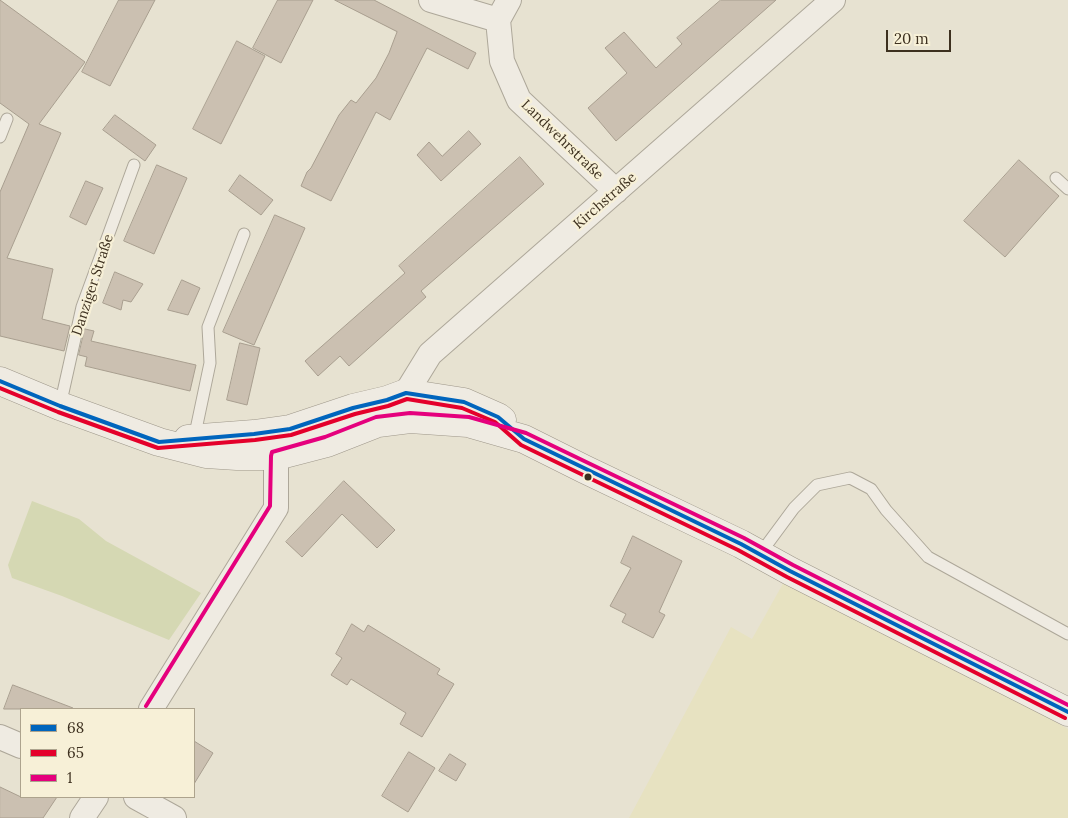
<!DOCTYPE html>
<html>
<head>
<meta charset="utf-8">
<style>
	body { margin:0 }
	#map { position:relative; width:1068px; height:818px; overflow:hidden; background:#e7e2d1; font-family:Lora,serif }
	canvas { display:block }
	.legend { position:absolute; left:20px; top:708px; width:175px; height:90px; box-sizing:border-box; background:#f7f0d7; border:1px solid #ada38d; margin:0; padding:6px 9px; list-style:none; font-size:15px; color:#3d301f }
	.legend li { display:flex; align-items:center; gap:10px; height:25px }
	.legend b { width:25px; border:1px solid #ada38d }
	.scale { position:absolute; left:886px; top:30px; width:65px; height:22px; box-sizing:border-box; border:2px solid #3d301f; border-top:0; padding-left:6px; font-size:15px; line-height:18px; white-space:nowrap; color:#3d301f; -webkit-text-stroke:4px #f7f0d7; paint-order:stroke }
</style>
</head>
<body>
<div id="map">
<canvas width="1068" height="818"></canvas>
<ul class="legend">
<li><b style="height:6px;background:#0065bd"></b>68</li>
<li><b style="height:6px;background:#e4002b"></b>65</li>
<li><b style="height:6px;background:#e5007d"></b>1</li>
</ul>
<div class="scale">20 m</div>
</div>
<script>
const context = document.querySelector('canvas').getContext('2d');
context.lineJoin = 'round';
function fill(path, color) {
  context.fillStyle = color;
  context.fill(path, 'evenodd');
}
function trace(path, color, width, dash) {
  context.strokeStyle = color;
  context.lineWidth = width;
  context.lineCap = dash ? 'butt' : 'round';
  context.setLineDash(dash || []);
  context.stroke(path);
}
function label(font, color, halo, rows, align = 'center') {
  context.font = font + ' Lora,serif';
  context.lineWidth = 4.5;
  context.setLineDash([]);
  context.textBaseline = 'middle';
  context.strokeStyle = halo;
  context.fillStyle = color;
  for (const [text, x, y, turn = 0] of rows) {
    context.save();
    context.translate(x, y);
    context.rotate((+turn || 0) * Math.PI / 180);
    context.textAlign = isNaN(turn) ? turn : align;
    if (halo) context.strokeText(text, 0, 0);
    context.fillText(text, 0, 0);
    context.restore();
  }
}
fill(new Path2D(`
	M790,571L1068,729V818H629L731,627L752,639Z`), '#e7e2c1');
fill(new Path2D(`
	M32,501L79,519L106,541L201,593L169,640L62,596L12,578L8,565Z`), '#d5d8b3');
const building = new Path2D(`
	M0,0L85,62L39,124L61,133L7,258L53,269L42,319L70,326L64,351L0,336V192L29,124L0,103Z
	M119,0H155L110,86L82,72Z
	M278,0H313L281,63L253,48Z
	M335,0H374L476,53L468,69L427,48L390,120L376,112L331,201L301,186L307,172L311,168L339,115L351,100L356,103L376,78L389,53L397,32Z
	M721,0H776L616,141L588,108L627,73L605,48L624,32L656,68L682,44L677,38Z
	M237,41L265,56L221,144L193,129Z
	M115,115L156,145L145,161L103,130Z
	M469,131L481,144L441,181L417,155L429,142L442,156Z
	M520,157L544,184L421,291L426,297L349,366L340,356L318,376L305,361L405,273L399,266Z
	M1019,160L1059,196L1005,257L964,221Z
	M157,165L187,178L154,254L124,241Z
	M240,175L273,200L261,215L229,191Z
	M86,181L103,188L86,225L70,217Z
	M275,215L305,228L254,345L223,332Z
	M115,272L143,284L131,302L123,300L121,310L103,303Z
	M182,280L200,288L188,315L168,310Z
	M85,329L94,331L91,341L196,365L190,391L85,366L87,357L79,355Z
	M240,343L260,348L247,405L227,400Z
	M344,481L395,530L377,548L342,514L302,557L286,542Z
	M633,536L682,561L659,612L665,615L653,638L622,622L626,614L610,606L631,568L621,563Z
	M352,624L364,632L368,625L440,669L437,674L454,684L422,737L400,724L406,713L351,679L347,685L331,675L342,658L336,654Z
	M13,685L73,708V709H4Z
	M194,741L213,753L194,784Z
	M409,752L435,768L408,812L382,796Z
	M450,754L466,764L456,781L439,771Z
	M0,787L21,797H57L43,818H0Z`);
fill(building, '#cbc0b1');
trace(building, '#a89e8f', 1);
const lane = new Path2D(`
	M0,137L7,119
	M1056,178L1068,189
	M60,406L82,307L134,165
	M194,439L210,363L208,327L244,234
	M760,554L794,508L817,485L850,478L871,489L886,510L928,557L1068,634`);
const street = new Path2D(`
	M431,0L498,20
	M509,0L498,20L502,61L519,100L616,191
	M408,411L406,393L430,354L833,0
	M151,709L276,508V437
	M0,737L21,746
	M136,797L174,818
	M82,818L96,797`);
const secondary = new Path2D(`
	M0,381L60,406L159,442L206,454L237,456H277L327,443L378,423L410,419L468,423L524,439L584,469L741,544L790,571L1068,712
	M188,439L254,434L290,429L353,408L387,400L406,393L464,402L498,417L502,420`);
trace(lane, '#ada799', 13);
trace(street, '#ada799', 26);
trace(secondary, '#9d9689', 29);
trace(lane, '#efebe2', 11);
trace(street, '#efebe2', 24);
trace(secondary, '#efebe2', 28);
trace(new Path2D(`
	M0,381L60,406L159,442L254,434L290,429L353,408L387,400L406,393L464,402L498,417L524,439L741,544L790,571L1068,712`), '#0065bd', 4);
trace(new Path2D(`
	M0,388L58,412L158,448L255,440L291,435L355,414L388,406L407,399L462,408L495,422L521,445L738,550L787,577L1065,718`), '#e4002b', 4);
trace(new Path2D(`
	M146,706L270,506L271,456L272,452L325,437L376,417L410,413L469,417L526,433L744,538L793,565L1068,705`), '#e5007d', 4);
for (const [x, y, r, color] of [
	[588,477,4.5,"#3d301f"]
]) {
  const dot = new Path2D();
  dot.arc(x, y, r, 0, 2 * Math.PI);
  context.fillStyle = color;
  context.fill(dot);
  trace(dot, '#f7f0d7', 2);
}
label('14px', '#3d301f', '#f7f0d7', [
	["Landwehrstraße",562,140,44],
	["Kirchstraße",605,201,-41],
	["Danziger Straße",93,285,-72]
]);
</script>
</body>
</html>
